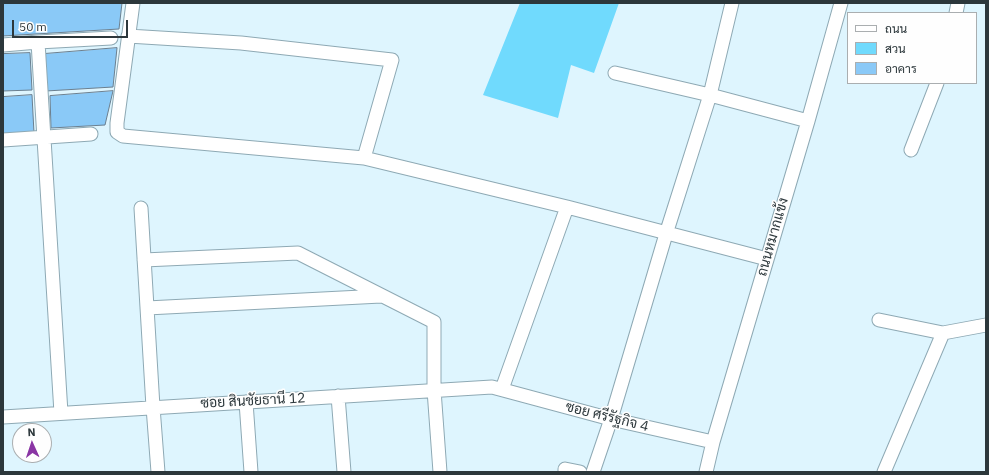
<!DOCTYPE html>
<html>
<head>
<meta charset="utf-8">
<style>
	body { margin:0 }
	#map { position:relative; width:989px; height:475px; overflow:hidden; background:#def5fe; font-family:"IBM Plex Sans",Sarabun,sans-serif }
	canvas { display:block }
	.frame { position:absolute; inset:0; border:4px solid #2c373b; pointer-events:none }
	.legend { position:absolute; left:847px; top:12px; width:130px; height:72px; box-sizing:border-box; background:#fefefe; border:1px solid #aaaeb0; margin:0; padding:5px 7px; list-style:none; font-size:12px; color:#2c373b }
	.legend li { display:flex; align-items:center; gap:8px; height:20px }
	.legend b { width:20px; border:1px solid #aaaeb0 }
	.north { position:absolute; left:12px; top:423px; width:40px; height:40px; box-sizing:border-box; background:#fefefe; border:1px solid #aaaeb0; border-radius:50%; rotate:357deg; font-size:11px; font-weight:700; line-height:16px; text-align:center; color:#2c373b }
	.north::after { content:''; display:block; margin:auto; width:14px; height:18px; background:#8a35a4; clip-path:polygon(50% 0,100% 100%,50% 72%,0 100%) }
	.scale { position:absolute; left:12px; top:20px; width:116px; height:18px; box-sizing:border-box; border:2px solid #2c373b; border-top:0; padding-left:5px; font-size:12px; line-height:14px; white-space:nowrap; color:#2c373b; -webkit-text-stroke:3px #fefefe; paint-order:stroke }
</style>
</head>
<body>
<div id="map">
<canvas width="989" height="475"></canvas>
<div class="frame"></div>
<ul class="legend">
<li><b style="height:5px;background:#fff"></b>ถนน</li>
<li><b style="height:11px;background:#70dafd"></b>สวน</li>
<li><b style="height:11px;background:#8ac9f7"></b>อาคาร</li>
</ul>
<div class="north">N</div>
<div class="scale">50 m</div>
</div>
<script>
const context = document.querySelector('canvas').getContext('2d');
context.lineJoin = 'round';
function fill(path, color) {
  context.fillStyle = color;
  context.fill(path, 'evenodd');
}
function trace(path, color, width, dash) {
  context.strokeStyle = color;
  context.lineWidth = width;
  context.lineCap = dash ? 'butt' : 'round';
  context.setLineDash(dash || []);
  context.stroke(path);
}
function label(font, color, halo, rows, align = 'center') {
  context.font = font + ' "IBM Plex Sans",Sarabun,sans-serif';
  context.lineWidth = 3;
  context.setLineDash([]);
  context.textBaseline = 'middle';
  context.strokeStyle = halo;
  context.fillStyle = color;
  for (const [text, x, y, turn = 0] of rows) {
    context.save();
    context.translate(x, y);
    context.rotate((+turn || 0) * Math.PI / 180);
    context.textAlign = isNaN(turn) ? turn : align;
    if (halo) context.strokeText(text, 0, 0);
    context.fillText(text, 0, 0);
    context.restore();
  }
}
fill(new Path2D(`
	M520,3H619L594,73L571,65L558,118L483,95Z`), '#70dafd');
const building = new Path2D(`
	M3,3H122L119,29L3,36Z
	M117,48L113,87L46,91L44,54Z
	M30,53L32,90L3,91V54Z
	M113,91L105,125L51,128L50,96Z
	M32,95L34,133L3,134V97Z`);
fill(building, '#8ac9f7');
trace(building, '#6b7f8f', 1);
const minor = new Path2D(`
	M956,13L958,3
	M128,36L241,43L392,60L364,158L123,136L117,132V123L133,3
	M3,45L38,42
	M615,73L710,95L808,121
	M3,140L91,134
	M911,150L937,83
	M364,158L567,207
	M141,208L153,407L158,472
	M144,260L298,253L434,322V390L440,472
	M147,308L381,296
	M879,320L943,333L986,325
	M502,389L567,207L767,259
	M338,396L344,472
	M246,402L251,472
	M61,413L38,42L111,38
	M3,417L492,387L611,419L713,442
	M565,472V469L580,472
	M593,472L611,419L666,234L710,95L732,3
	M706,472L713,442L808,121L841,3
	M884,472L943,333`);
trace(minor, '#8ea9b4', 15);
trace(minor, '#fff', 13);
label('14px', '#2c373b', '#fefefe', [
	["ถนนหมากแข้ง",773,237,-74],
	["ซอย สินชัยธานี 12",253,401,-3],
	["ซอย ศรีรัฐกิจ 4",607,417,14]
]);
</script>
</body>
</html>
